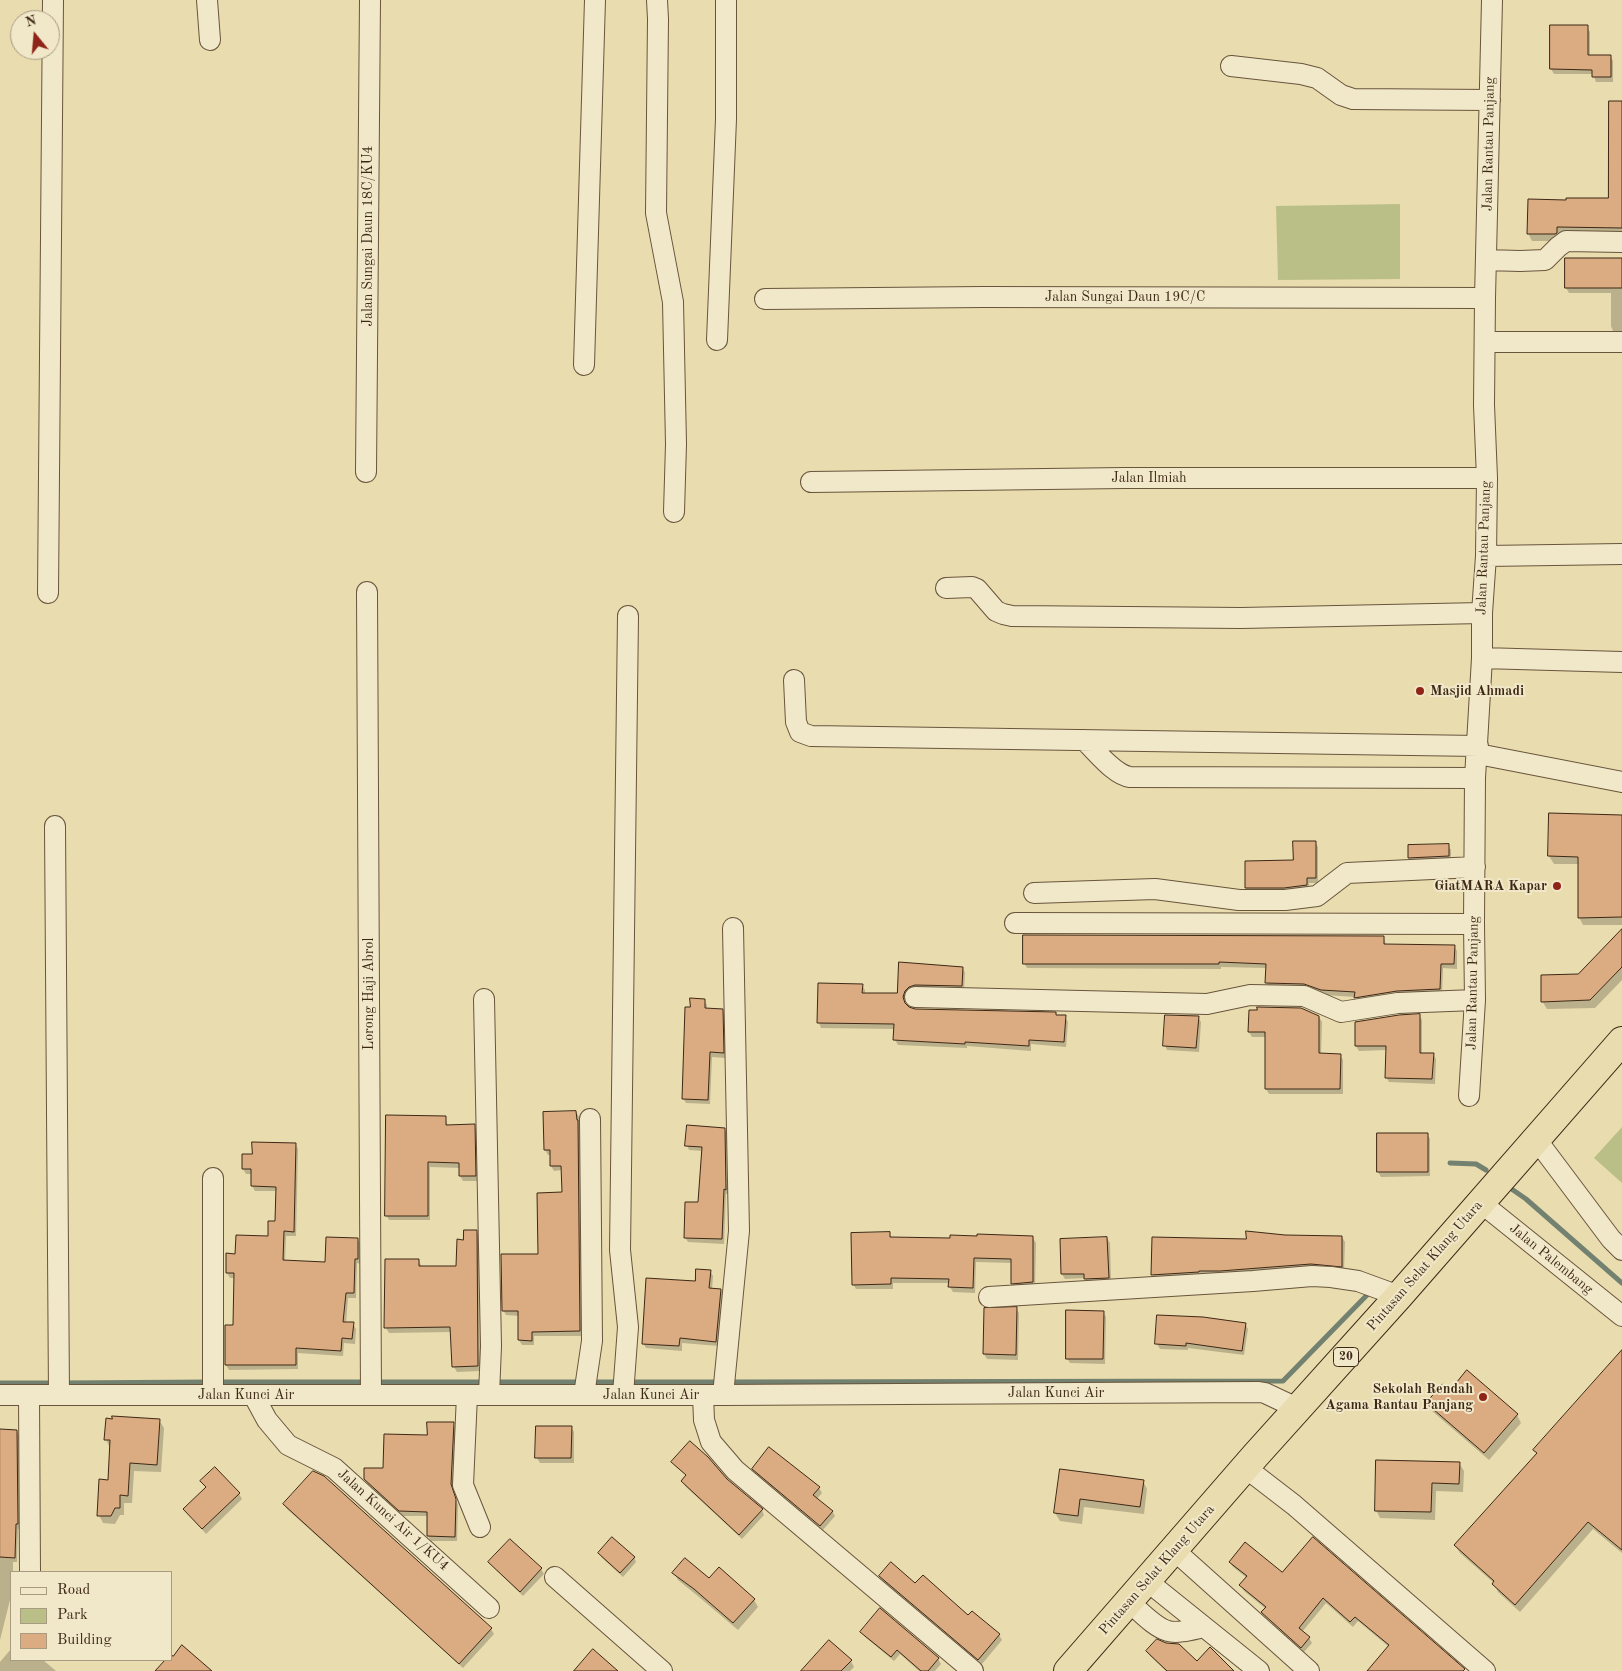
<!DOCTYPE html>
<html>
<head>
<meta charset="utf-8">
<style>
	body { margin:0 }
	#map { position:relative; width:1622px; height:1671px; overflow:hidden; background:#e9dcae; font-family:"Old Standard TT",serif }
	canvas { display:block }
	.legend { position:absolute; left:10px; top:1571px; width:162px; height:90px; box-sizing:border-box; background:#f1e8ca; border:1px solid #a99b82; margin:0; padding:6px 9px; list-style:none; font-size:15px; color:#3d2816 }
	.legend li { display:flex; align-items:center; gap:10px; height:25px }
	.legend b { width:25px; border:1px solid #a99b82 }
	.north { position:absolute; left:10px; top:10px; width:50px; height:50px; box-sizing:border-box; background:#f1e8ca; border:1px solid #a99b82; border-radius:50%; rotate:343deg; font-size:14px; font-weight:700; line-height:20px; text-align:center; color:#3d2816 }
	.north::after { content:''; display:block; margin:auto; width:18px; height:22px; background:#8f2418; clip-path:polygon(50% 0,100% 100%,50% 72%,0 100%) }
</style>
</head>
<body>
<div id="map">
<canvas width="1622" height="1671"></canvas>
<ul class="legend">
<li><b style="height:6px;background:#f1e8ca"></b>Road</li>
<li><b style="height:14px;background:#babf88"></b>Park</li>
<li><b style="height:14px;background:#dbab81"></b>Building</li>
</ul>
<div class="north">N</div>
</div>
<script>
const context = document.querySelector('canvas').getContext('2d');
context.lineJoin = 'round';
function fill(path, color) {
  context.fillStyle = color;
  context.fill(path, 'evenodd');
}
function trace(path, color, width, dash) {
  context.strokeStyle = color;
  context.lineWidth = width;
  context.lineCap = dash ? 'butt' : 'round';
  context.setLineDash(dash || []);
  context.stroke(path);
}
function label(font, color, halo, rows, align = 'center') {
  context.font = font + ' "Old Standard TT",serif';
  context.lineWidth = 4;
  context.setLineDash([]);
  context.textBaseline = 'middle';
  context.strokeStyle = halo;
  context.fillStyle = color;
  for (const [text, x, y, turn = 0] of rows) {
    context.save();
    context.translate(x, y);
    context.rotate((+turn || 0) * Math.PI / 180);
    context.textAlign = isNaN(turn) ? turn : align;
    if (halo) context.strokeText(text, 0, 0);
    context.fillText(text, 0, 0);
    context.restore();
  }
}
fill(new Path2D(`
	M1400,204V279L1278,280L1276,206Z
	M1622,1127V1183L1594,1158Z`), '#babf88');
fill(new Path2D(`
	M1587,27L1590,32V56H1610L1613,61V82H1596L1593,74H1554L1551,69Z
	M1622,102V235L1559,241H1532L1528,233L1609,200Z
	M1622,259V331H1613L1611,326V293H1569L1566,288Z
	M1622,816V925H1583L1579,917V864H1554L1549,856Z
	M1315,842L1318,847V883H1309V890L1249,893L1246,888L1294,862Z
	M1448,845L1451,850V861L1412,863L1409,858Z
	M1622,931V980L1595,1008L1547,1009L1542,1001L1579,975Z
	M1384,937L1386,946H1454L1457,951V969L1443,968L1442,994L1359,1002L1356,997L1324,995L1270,988L1267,983V968L1221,967V969L1027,968L1024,963Z
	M900,963L963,968L965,973L964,991L908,996L905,1002L906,1006L915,1010L1056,1014L1057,1016L1065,1017L1068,1022L1066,1047L1031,1044V1051L967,1046V1048L898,1045L895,1040V1029L821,1028L819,1023L862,985L865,990V994H898Z
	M704,1000L707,1005V1009L722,1010L725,1015L726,1058L712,1057L710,1104L686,1103L683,1098L691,1009Z
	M1419,1015L1422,1020V1054H1433L1436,1059L1435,1084L1389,1082L1386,1077L1387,1050L1359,1051L1356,1046Z
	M1198,1017L1201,1022L1199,1052L1167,1050L1165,1045Z
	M1319,1017L1322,1022L1321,1055H1340L1343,1060V1094H1269L1266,1089V1037H1252L1249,1032Z
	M576,1112L579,1117L580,1127L582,1336H534V1345H522L519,1340L520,1316L506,1315L503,1310L539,1255L563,1194L562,1170L554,1171L551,1166V1155H548L545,1150Z
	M445,1117L448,1126H474L477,1131L478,1181H463L460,1176V1168L430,1167V1220H389L386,1215Z
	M724,1129L727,1134L728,1194H726L724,1244L688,1242L685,1237L699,1204L703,1151L689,1150L687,1145Z
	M1427,1134L1430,1139V1176L1381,1177L1378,1172Z
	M295,1144L298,1149L296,1236H286L285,1262L326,1263L358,1240L361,1245V1264L357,1263L356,1298H348L346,1323L353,1324L356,1329L355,1344L344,1343L343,1356L298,1353V1369L229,1370L226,1365L234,1326L235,1278H230L227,1273L236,1255L269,1237L277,1222V1191H255L252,1186L253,1174H246L243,1169L253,1155Z
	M476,1231L479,1236L480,1371L457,1372L454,1367L452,1332L389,1333L386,1328L419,1261L422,1267L458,1268L464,1241Z
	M889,1234L892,1238H1033L1036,1243L1035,1287L1015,1288L1012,1283V1263L976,1262L975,1293L953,1292L950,1287V1283H893V1289H856L853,1284Z
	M1285,1236L1342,1237L1345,1242L1344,1271L1156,1280L1153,1275L1154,1238L1247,1240Z
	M1107,1238L1110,1243L1111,1283L1088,1284L1085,1278L1065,1279L1062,1274L1061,1240Z
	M710,1271L713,1276L712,1290H721L724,1295L719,1346L682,1343V1351L646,1348L643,1343L696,1282Z
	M1016,1308L1019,1313L1018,1360L987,1359L984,1354Z
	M1103,1312L1106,1317L1105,1364L1070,1363L1067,1358Z
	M1245,1324L1248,1329L1244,1355L1188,1348V1350L1160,1349L1157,1344Z
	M1622,1356V1553L1593,1529L1520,1612L1498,1592L1494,1583L1460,1553L1455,1545L1537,1455L1535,1450Z
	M1450,1392L1517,1415L1521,1423L1489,1460L1432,1411L1427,1403Z
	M159,1420L164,1428L161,1472L134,1471L132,1503H124V1515H120L115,1524L103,1523L99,1515L110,1481V1448L106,1440Z
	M453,1424L456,1429L453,1491L458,1505L457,1541H431L428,1536V1516H403L368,1484L365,1479L384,1470L428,1436Z
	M571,1427L574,1432V1463H540L537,1458Z
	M0,1430L17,1431L19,1436L20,1529H18L17,1562H13V1572H11V1600H10L0,1640Z
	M673,1462L726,1480L762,1510L764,1515L742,1539L685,1486L682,1481L687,1476L676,1467Z
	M1459,1463L1464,1471L1463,1492L1436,1491L1435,1520L1380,1518L1376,1510Z
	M753,1469L819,1488L822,1493L817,1499L832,1511L835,1516L823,1530L756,1474Z
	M1061,1470L1143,1481L1147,1489L1144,1514L1084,1507L1082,1524L1060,1521L1055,1513Z
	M202,1481L239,1494L242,1499L206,1534L184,1509L206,1488Z
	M284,1504L491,1629L494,1634L463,1668L287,1509Z
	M510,1540L541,1569L544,1574L523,1596L493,1567L490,1563Z
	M599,1553L634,1557L636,1562L623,1577L602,1558Z
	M1230,1562L1282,1574L1464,1671H1369L1389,1647L1358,1621L1353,1627L1326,1603L1302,1632L1309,1638L1312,1643L1304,1652L1266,1617L1263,1612L1266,1609L1244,1591L1241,1586L1247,1578L1233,1567Z
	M674,1573L754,1600L758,1607L738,1630L699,1597L678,1580Z
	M880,1576L915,1585L999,1635L1002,1640L982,1664L883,1581Z
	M880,1610L938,1659L941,1664L935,1671H919L900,1654L894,1661L865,1637L862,1632Z
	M11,1649V1660H43L56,1671H0V1662Z
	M1147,1651L1197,1663L1233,1671H1166L1150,1656Z
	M851,1661L854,1667L850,1671H803Z`), '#0003');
trace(new Path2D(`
	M1450,1163L1476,1164L1486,1170
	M1513,1190L1526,1199L1622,1283
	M217,1382H366
	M375,1382H486
	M495,1382H581
	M590,1382H619
	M627,1382H719
	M730,1382L1283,1381L1368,1294
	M0,1383H54
	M62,1383L209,1382`), '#738170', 5);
const building = new Path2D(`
	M1550,25H1588V55H1611V77H1592V70L1550,69Z
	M1609,101H1622V228L1557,227V233L1555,234H1527L1528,199L1566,200V198H1608Z
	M1565,258H1622V288H1565Z
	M1549,813L1622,815V917L1578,918V857L1548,856Z
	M1293,841H1316V878H1307V885L1284,888H1245V861L1293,860Z
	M1449,844V856L1408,858V845Z
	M1622,929V967L1590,1000L1541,1002V975L1578,974Z
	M1023,935L1384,936V944L1455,945L1454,964H1441L1440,989L1397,991L1354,998L1355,992L1321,990L1304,984L1265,983L1266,964L1219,962V964H1023Z
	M899,962L963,967L962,986L915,985L909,987L905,991L903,997L905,1003L909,1007L915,1009L1056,1012V1015H1066L1064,1042L1029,1040V1046L965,1042V1044L893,1040L894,1024L817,1023L818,983L863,984L862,993H897Z
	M690,998L705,999V1008L723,1009L724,1053L710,1052L708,1100L682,1099L685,1007H690Z
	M1257,1007L1301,1008L1319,1016V1053L1341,1054L1340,1089H1265V1032H1248L1249,1010H1257Z
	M1420,1014V1053H1434L1432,1079L1385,1078L1386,1046H1355V1022L1399,1015Z
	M1165,1015L1199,1016L1196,1048L1163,1046Z
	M576,1111L577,1120H578L580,1331L532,1332V1341L518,1340V1311H502L501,1254H538L537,1193L562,1192L561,1166H550V1150H544L543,1112Z
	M386,1115L446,1116V1125L475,1124L476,1176H459V1163L428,1162V1216H385Z
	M687,1125L725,1128L726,1190L724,1189L722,1239L684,1238L685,1202H698L702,1147L685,1146Z
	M1377,1133H1428V1172H1377Z
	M252,1142L296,1143L294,1232L284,1231L283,1260L325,1262L326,1237L358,1238V1259H355L354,1293H346L343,1322H354L352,1339L342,1338L341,1351L296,1348V1365H225V1325H233L234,1273H226V1253L235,1254L236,1235L268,1236V1221H275L276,1187L251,1186V1169H242V1154H252Z
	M464,1230H477L478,1366L452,1367L450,1327L384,1328L385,1259H419V1266H456L457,1239L463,1240Z
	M1246,1231L1285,1235L1342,1236V1267L1311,1264L1220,1271H1199V1272L1151,1275L1152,1237L1246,1239Z
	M890,1232V1237L950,1238V1235L977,1236V1234L1033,1236V1282L1011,1284V1259L974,1258L973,1288L948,1287L949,1279L891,1278V1284L852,1285L851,1233Z
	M1107,1237L1109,1278L1084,1279V1274H1061L1060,1239Z
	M696,1269L711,1270L709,1288L721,1289L716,1342L680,1338L679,1346L642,1344L646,1278L695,1281Z
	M1017,1307L1016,1355L983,1354L984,1308Z
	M1066,1310L1104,1311L1103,1359H1066Z
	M1157,1315L1203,1317L1246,1323L1242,1351L1186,1343V1346L1155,1344Z
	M1622,1350V1550L1588,1522L1515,1605L1492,1584L1494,1581L1454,1545L1537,1453L1533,1450Z
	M1467,1370L1518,1414L1484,1453L1426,1403L1442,1384L1450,1390Z
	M112,1416L160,1419L157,1465L130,1463L128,1496L120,1495V1508H115L111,1516H97L99,1479L108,1480L110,1440H104L106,1418L112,1419Z
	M427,1422H454L451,1484L456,1499L455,1537L427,1536V1512L399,1511L364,1479V1468H383L384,1434L427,1435Z
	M536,1426H572L571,1458H535Z
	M0,1429L17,1430L18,1524H16L15,1558L0,1557Z
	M690,1441L708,1457L727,1479L763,1509L739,1535L681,1481L686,1475L671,1462Z
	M769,1447L820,1487L813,1495L833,1511L820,1526L752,1469Z
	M1376,1460L1460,1462L1459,1484L1432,1483L1431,1512L1375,1511Z
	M215,1467L240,1493L202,1529L183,1509L206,1487L200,1481Z
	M1060,1469L1144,1480L1140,1507L1080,1499L1078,1516L1054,1513Z
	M313,1471L324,1476L492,1628L459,1664L283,1504Z
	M612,1537L635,1557L620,1573L598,1553Z
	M1313,1537L1465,1669L1463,1671H1367L1389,1645L1355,1617L1350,1622L1323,1598L1299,1628L1310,1637L1301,1648L1261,1612L1266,1607L1239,1585L1247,1576L1229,1562L1245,1542L1282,1572Z
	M510,1539L542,1568L520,1592L488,1562Z
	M685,1558L709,1578L719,1567L755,1599L733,1623L694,1589L672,1573Z
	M891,1562L915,1583L923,1575L968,1615L972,1611L1000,1634L978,1660L879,1576Z
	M880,1608L939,1658L928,1671H921L897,1650L891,1657L860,1632Z
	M1157,1639L1166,1643L1179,1644L1197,1661L1210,1647L1234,1671H1167L1146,1651Z
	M829,1640L852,1660L841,1671H801Z
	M182,1645L212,1671H155L165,1660H171V1655L173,1656Z
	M593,1649L618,1671H574Z`);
fill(building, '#dbab81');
trace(building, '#3d2816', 1);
const minor = new Path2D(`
	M207,0L210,40
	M657,0L658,19L656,213L673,302L676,444L674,512
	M1231,66L1301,74L1317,78L1341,95L1353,99L1490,100
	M1486,260L1520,261L1545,260L1558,247L1566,241L1622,242
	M765,299L983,297L1485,298
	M717,340L726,119V0
	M1486,342H1622
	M584,365L595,0
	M366,472L370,0
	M811,482L1124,478H1487
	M1486,556L1622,554
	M946,588L972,587L977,589L996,611L1003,614L1012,616L1241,618L1482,613
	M367,592L371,1395
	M48,593L53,0
	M1482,658L1622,662
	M794,680L796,722L800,732L811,736L1478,746
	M1084,740C1096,751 1114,775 1130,777L1475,778
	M1478,754L1622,782
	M55,826L59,1395
	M1034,893L1155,889L1239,900H1285L1317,896L1347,873L1475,867
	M1015,923L1474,924
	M915,997L1207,1004L1250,995L1304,996L1341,1012L1398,1003L1475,1000
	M484,999L491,1346L489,1395
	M1469,1096L1475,1000L1474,924L1475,778L1482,658V613L1486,556L1487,478L1484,405L1485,298L1492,0
	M1536,1139L1611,1239L1622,1250
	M1480,1202L1622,1316
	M989,1297L1253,1281L1312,1276L1331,1277L1358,1281L1399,1296
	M0,1395H723L1259,1392L1265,1393L1299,1409
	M29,1395L30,1572
	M213,1395V1178
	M467,1395L463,1485L480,1527
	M584,1395L592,1341L590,1119
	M623,1395L628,1327L620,1250L628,616
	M703,1395L704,1420L711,1442L735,1470L973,1671
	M723,1395L739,1231L733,928
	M254,1396L267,1420L288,1445L334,1468L489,1608
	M1246,1468L1294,1505L1485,1671
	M1174,1550L1309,1671
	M555,1577L662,1671
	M1147,1581L1259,1671
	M1129,1602C1139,1610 1155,1628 1168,1631C1178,1634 1194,1629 1204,1627`);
const highway = new Path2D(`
	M1068,1671L1255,1456L1399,1296L1622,1041`);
trace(minor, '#68553c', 22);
trace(highway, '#3d2816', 30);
trace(minor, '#f1e8ca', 20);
trace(highway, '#e9dcae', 28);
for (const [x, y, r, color] of [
	[1420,691,5,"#8f2418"],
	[1557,886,5,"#8f2418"],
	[1483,1397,5,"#8f2418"]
]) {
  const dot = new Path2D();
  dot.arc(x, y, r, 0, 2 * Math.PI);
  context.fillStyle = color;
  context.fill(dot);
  trace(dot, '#f1e8ca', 2);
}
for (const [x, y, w] of [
	[1346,1357,25]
]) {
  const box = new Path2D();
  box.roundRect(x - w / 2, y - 9.5, w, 19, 4);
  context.fillStyle = '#f1e8ca';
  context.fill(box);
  trace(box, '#3d2816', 1);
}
label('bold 12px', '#3d2816', null, [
	["20",1346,1357]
]);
label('14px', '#3d2816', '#f1e8ca', [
	["Jalan Rantau Panjang",1489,144,-89],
	["Jalan Sungai Daun 18C/KU4",368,236,-90],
	["Jalan Sungai Daun 19C/C",1125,297],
	["Jalan Ilmiah",1149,478],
	["Jalan Rantau Panjang",1484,548,-88],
	["Jalan Rantau Panjang",1473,983,-89],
	["Lorong Haji Abrol",369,994,-90],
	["Jalan Palembang",1551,1259,39],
	["Pintasan Selat Klang Utara",1425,1266,-49],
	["Jalan Kunci Air",1056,1393],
	["Jalan Kunci Air",246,1395],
	["Jalan Kunci Air",651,1395],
	["Jalan Kunci Air 1/KU4",393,1520,42],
	["Pintasan Selat Klang Utara",1157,1570,-49]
]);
label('bold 14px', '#3d2816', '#f1e8ca', [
	["Masjid Ahmadi",1430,691,"left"],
	["GiatMARA Kapar",1547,886],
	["Sekolah Rendah",1473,1389],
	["Agama Rantau Panjang",1473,1405]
], 'right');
</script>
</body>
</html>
